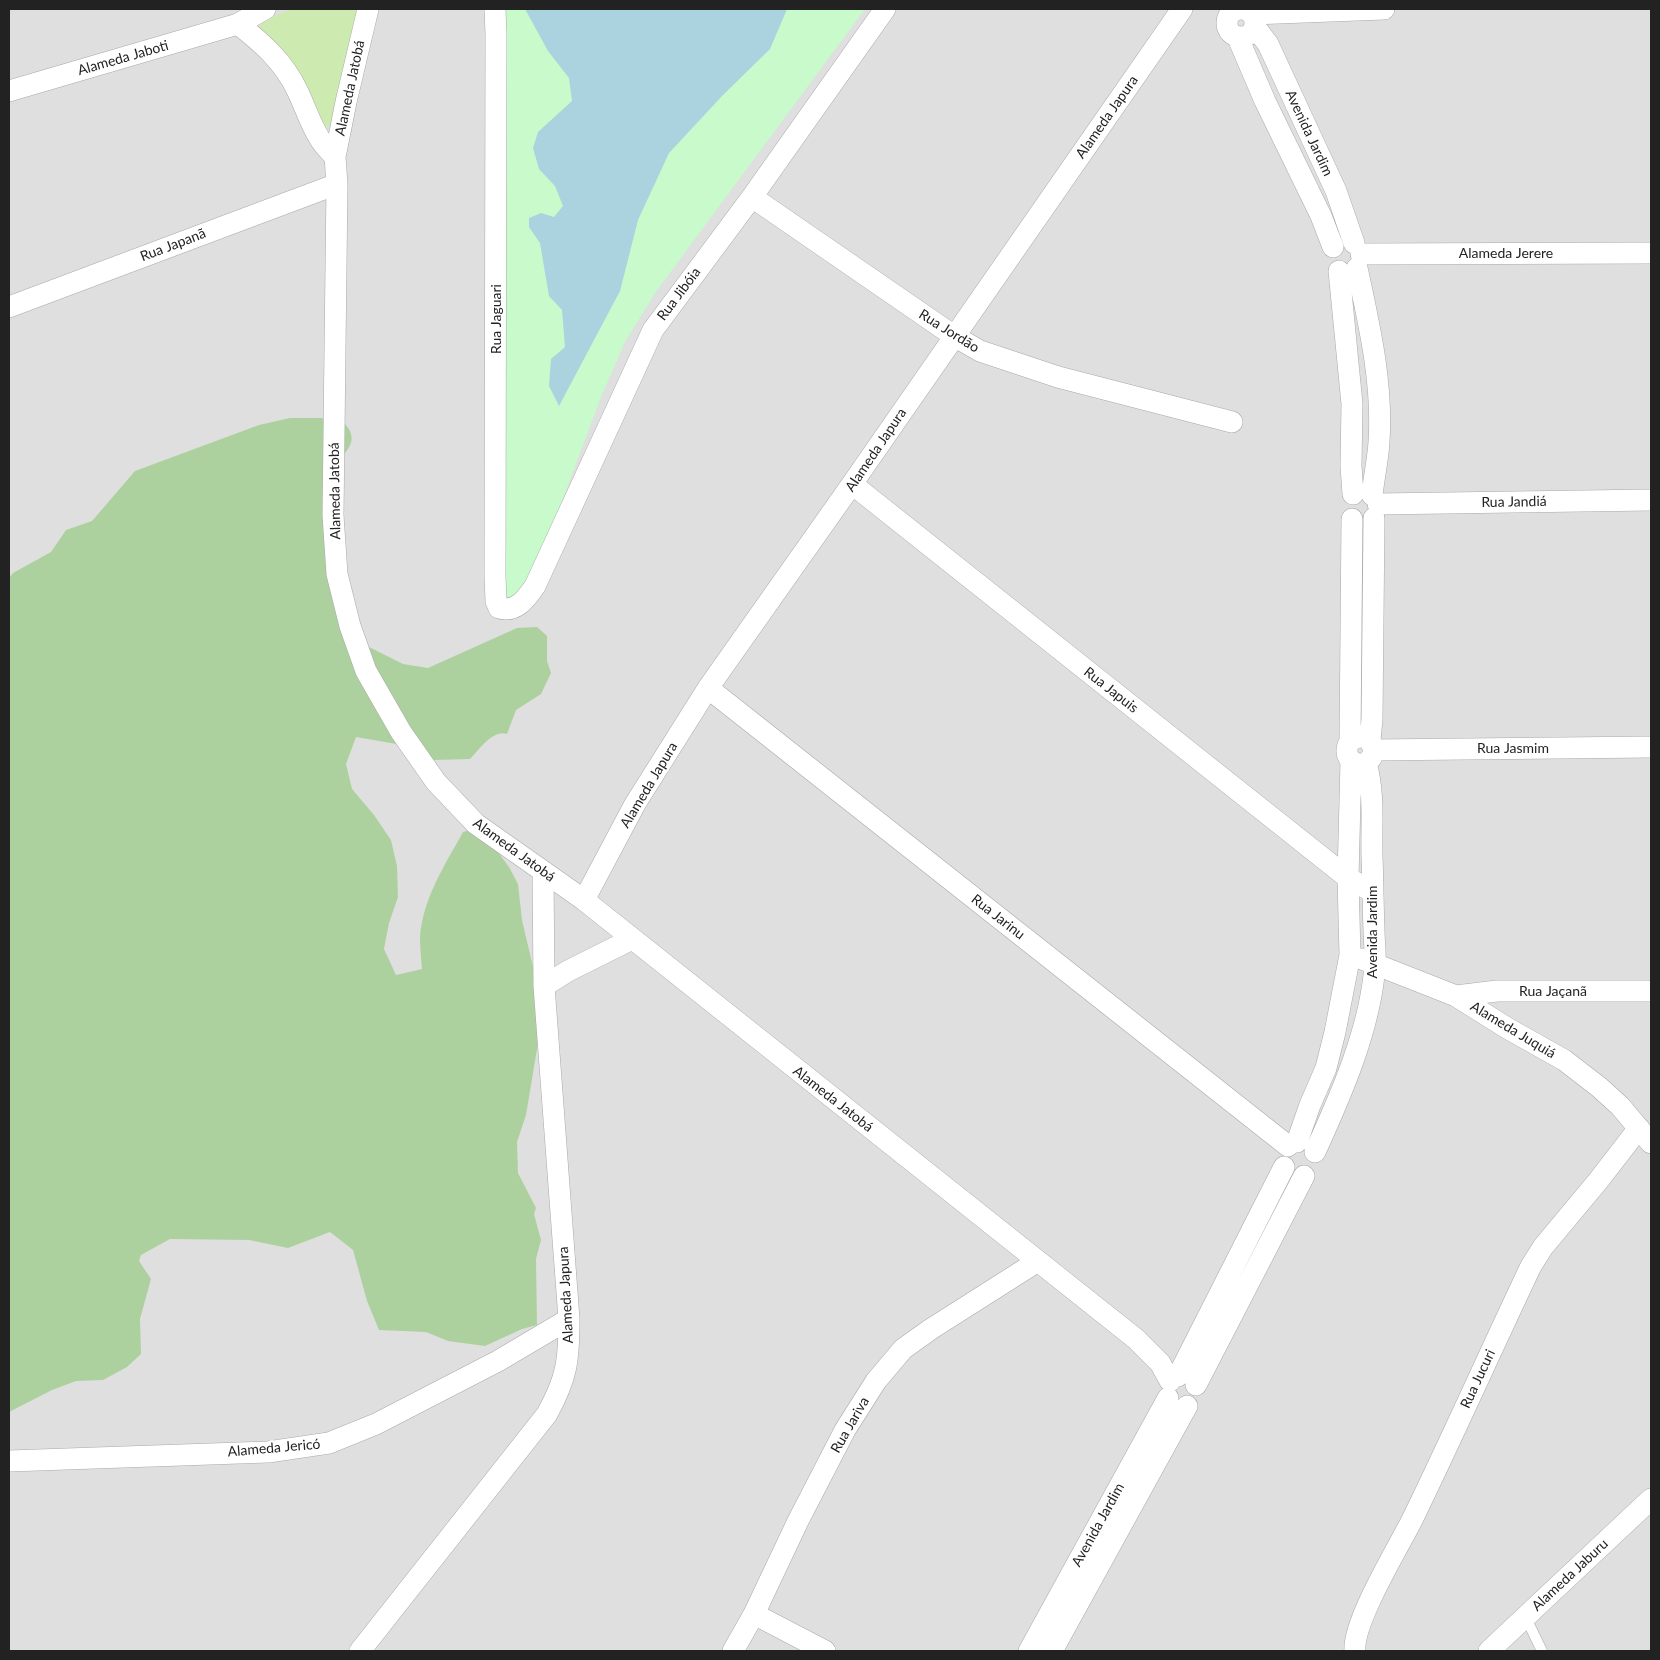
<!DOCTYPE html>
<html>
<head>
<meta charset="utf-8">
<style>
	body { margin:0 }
	#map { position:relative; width:1660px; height:1660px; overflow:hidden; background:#f2efe9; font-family:Lato,sans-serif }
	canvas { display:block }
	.frame { position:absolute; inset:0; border:10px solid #222; pointer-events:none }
</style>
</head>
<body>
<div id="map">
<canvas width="1660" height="1660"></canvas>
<div class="frame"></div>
</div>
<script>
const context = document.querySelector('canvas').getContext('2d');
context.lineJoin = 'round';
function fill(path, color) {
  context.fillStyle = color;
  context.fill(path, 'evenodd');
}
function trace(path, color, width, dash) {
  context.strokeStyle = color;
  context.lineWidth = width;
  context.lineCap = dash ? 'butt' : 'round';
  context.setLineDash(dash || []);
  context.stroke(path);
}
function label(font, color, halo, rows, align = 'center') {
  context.font = font + ' Lato,sans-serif';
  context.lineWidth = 4.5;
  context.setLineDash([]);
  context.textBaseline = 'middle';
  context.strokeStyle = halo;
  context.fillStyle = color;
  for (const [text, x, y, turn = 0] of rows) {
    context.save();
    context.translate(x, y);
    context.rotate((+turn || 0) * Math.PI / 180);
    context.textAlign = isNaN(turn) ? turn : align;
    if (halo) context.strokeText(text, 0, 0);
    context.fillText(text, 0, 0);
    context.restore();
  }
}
fill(new Path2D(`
	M9,9H1651V1651H9Z`), '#e0dfdf');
fill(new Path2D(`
	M290,9H364L338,121L329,127L322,126L258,29L261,23Z`), '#cdebb0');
fill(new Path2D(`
	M290,418H339C364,440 347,450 330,471L339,563L367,646L403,664L428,668L517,628L537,627L547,636V661L551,673L541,694L516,710L507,734C493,729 479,750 470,759L434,760L408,746L356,737L346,764L352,789L374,815L391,840L397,866L398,897L389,923L384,949L396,975L422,969C421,958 420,947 420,937C423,898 445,865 463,832L470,830L495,848L509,867L518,884L522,920L533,967L547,989L526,1115L517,1142L518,1173L536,1208L534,1214L541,1240L536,1259L537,1325L522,1329L485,1346L448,1341L426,1332L379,1330L367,1301L353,1250L330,1232L288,1248L249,1240L170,1239L141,1255L139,1261L151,1279L140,1319L141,1354L127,1367L103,1380L76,1381L52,1390L9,1412V578L13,573L51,552L66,530L92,521L135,471L259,425Z`), '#add19e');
fill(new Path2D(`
	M503,9H865L655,293L625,342L601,397L528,592L511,602L502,597Z`), '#c8facc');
fill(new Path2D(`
	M525,9H787L770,49L723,95L669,153L638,220L620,291L559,406L549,386L551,359L565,347L562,310L549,296L540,243L529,227V218L541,213L554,217L563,206L555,186L539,169L533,148L538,132L572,101L569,78L548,51Z`), '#aad3df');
const service = new Path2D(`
	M1525,1616L1542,1651`);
const minor = new Path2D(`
	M1227 23a14 14 0 1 1 28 0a14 14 0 1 1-28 0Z
	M368,9L346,102L335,157L337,184L333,515L337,574L350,626L366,671L401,732L436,782L476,824L584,900L1136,1339L1160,1363L1170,1381
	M495,9L496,34L495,576L496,601L499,608C516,613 526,599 535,586L653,330L752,197L885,9
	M1252,14L1384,9
	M238,24C261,42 284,62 297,90C305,106 310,124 320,139C324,146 330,151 335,157
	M1255,27L1268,44L1336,191L1354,243
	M1238,38L1265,101L1321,216L1333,247
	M9,91L238,24L265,9
	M752,197L954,336L980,351L1058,377L1232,422
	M1361,254L1651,253
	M1357,268C1369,324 1383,383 1379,442C1378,459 1374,477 1372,495
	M1339,271L1352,404L1351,466L1353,494
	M9,307L337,184
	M852,484L1348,878L1373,892
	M1378,504L1651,500
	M708,688L1288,1146
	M1370,740L1372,719L1374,518
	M1350,741L1359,736L1370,740L1374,750C1370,775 1337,763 1350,741L1352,519
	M1374,750L1651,747
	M584,900L635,804L708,688L852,484L1182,9
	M1362,959L1456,996L1507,1028L1564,1060L1599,1087L1620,1106L1651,1143
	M544,986L568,971L632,939
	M1456,996L1497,991H1651
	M1297,1142L1310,1105L1326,1068L1335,1032L1350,955L1348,878L1351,761
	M1315,1152C1341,1095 1371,1027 1375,964C1376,953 1374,941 1374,930C1373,906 1373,882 1372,857C1371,824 1375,796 1366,763
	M1178,1376L1284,1167
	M1196,1385L1304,1176
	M9,1461L268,1452L329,1443L376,1424L498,1361L569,1319
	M754,1614L825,1651
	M360,1651L547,1414C567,1378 569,1360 569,1319L544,986L543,871
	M733,1651L754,1614L798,1521L845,1430L876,1381L903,1349L931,1329L1038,1261
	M1029,1651L1168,1398
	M1052,1651L1187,1406
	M1355,1651C1352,1623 1398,1548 1412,1520C1453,1436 1491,1350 1531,1266L1543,1247L1598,1181L1639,1128
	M1489,1651L1651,1499`);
trace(service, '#a9a9a9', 11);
trace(minor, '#a9a9a9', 22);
trace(service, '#fff', 10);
trace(minor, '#fff', 21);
label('14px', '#222', '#fff', [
	["Alameda Jaboti",123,58,-16],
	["Alameda Jatobá",350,88,-78],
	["Alameda Japura",1107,117,-55],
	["Avenida Jardim",1309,133,65],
	["Rua Japanã",173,245,-21],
	["Alameda Jerere",1506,253],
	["Rua Jibóia",679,294,-53],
	["Rua Jaguari",496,319,-90],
	["Rua Jordão",949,331,32],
	["Alameda Japura",876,450,-56],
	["Alameda Jatobá",335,491,-91],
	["Rua Jandiá",1514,502,-1],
	["Rua Japuis",1111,690,38],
	["Rua Jasmim",1513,748],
	["Alameda Japura",649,785,-59],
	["Alameda Jatobá",514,850,36],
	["Rua Jarinu",998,917,38],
	["Avenida Jardim",1372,932,-90],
	["Rua Jaçanã",1553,991],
	["Alameda Juquiá",1513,1030,31],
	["Alameda Jatobá",833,1099,38],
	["Alameda Japura",566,1295,-93],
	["Rua Jucuri",1478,1379,-65],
	["Rua Jariva",850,1425,-60],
	["Alameda Jericó",274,1448,-5],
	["Avenida Jardim",1098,1525,-61],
	["Alameda Jaburu",1570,1575,-43]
]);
</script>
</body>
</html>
